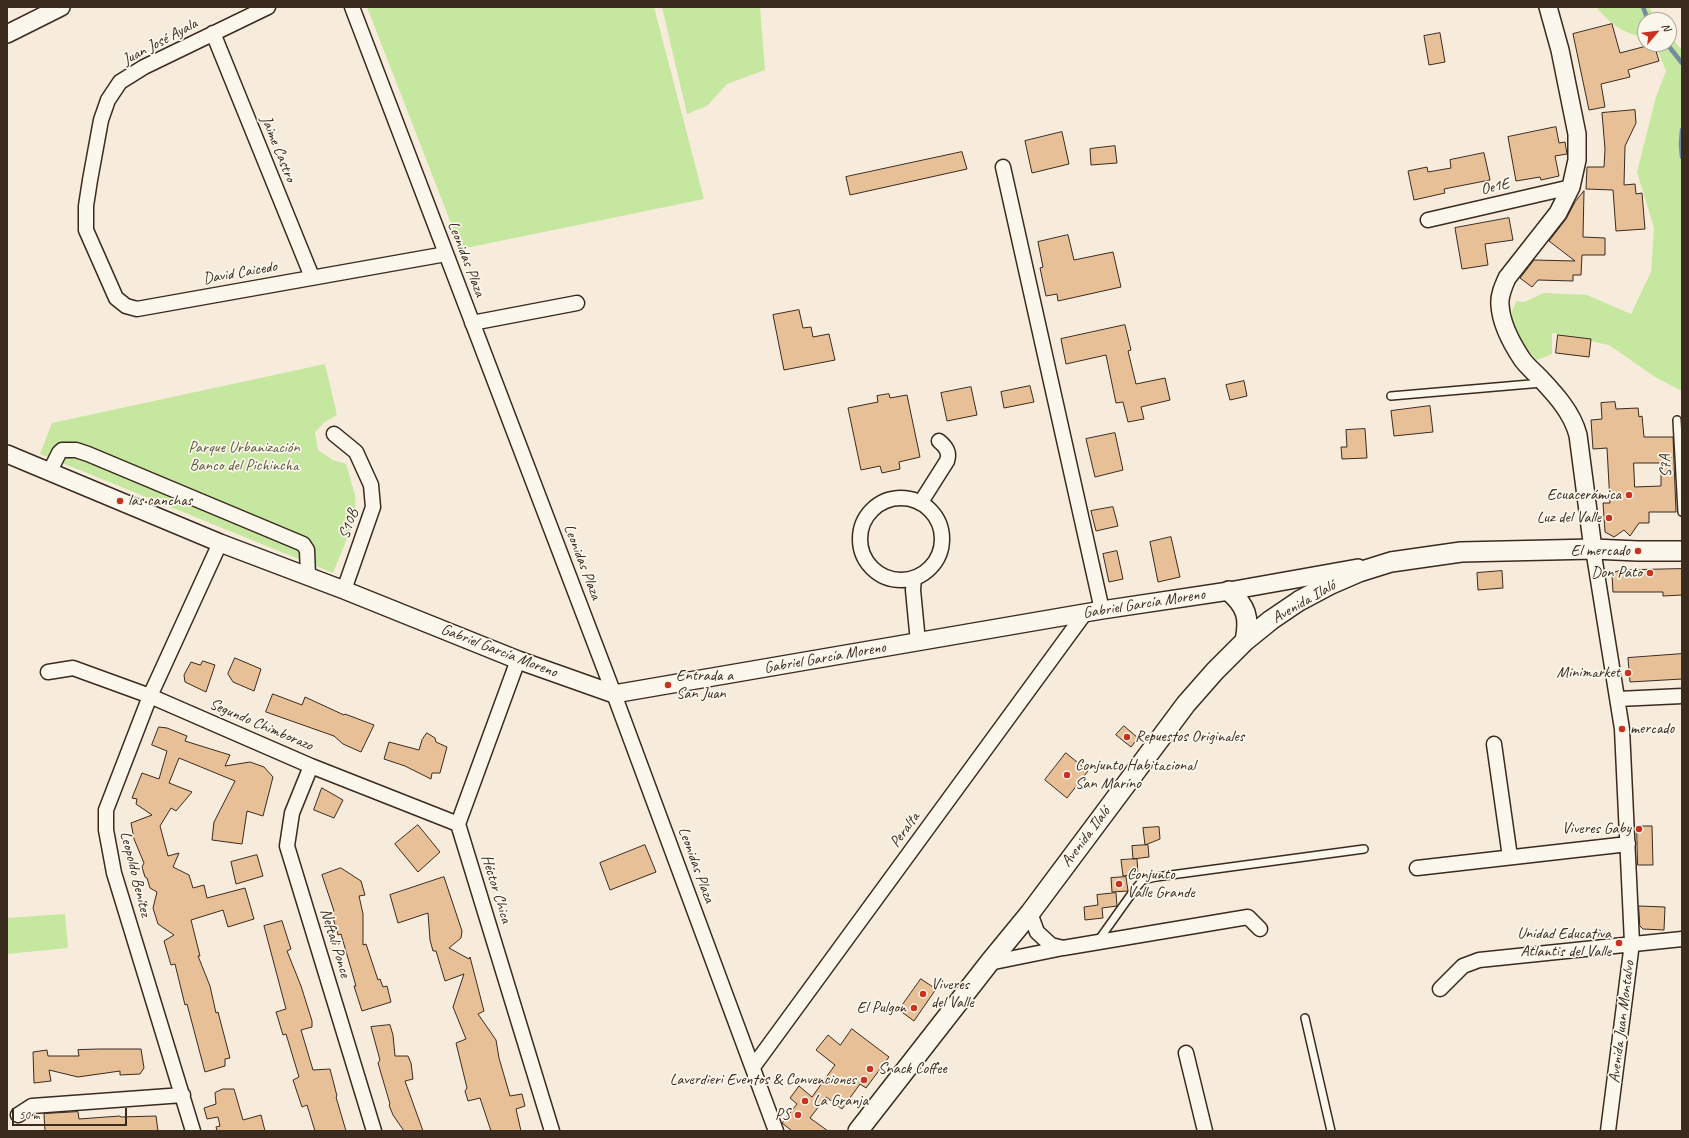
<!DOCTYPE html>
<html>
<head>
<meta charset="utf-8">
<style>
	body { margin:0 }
	#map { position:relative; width:1689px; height:1138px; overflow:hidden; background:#f7ecdb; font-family:Caveat,sans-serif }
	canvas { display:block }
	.frame { position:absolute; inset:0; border:8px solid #3b2a1e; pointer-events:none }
	.north { position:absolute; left:1637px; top:12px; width:40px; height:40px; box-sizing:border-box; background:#fbf7ec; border:1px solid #aea59a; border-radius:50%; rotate:62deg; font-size:11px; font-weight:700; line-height:16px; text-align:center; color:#3b2a1e }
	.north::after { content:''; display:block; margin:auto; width:14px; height:18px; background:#c8321e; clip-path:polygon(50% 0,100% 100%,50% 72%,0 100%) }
	.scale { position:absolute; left:12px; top:1108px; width:115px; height:18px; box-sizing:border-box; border:2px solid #3b2a1e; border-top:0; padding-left:5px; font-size:12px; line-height:14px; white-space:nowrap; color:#3b2a1e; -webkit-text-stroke:3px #fbf7ec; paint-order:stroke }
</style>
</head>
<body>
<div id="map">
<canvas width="1689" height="1138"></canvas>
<div class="frame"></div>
<div class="north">N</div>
<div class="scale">50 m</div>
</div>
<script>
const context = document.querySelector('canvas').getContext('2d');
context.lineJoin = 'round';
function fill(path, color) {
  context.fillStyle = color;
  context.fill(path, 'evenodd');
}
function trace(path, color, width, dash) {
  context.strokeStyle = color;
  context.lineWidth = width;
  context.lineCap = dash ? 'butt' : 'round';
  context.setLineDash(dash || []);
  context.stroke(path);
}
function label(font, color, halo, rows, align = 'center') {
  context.font = font + ' Caveat,sans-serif';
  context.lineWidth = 3.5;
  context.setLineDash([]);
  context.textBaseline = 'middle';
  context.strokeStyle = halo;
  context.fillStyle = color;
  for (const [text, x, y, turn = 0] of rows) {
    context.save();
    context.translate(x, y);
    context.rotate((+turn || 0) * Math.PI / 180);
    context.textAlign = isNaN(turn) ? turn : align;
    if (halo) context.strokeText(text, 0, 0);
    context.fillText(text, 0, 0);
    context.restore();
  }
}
fill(new Path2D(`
	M367,7H654L704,199L461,249Z
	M662,7H760L765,70L727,84L707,106L687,114Z
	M1596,7H1650L1652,14L1657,20H1645V38C1620,31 1613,26 1596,7Z
	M1669,35L1682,50V391L1655,377L1609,345L1552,333V354L1537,360C1526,347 1510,331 1512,313C1512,310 1515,305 1516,301L1524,302L1544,293L1587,295L1631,314L1651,272L1654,228L1637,172L1656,97L1666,71L1655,44H1669Z
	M325,364L337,415L325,422L315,432L318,450L333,460L346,464L355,495L356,516L333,573L40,454L52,423Z
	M65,914L68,948L7,954V918Z`), '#c6e79f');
trace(new Path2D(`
	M1643,7L1648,20
	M1667,44L1682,63
	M1682,130L1681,144L1682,157`), '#738ca0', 4.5);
const building = new Path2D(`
	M1612,24L1620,53L1654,44L1659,61L1628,70L1630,77L1601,84L1605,107L1589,110L1573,34Z
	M1440,33L1445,62L1429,65L1424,36Z
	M1635,110L1636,123L1625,146L1624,185L1635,184L1636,194L1642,193L1645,229L1616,231L1613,190L1586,189L1587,167H1604L1605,149L1602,113Z
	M1556,127L1559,143L1565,142L1567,154L1555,156L1559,176L1541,180L1540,177L1516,181L1508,137Z
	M1062,132L1069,164L1032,173L1025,141Z
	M1115,146L1117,163L1091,165L1090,149Z
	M962,152L967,169L850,195L846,177Z
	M1484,153L1490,180L1444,189L1445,193L1414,200L1408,171L1427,167L1428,172L1451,168L1450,160Z
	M1584,191L1583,237L1605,238V255H1582L1581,275H1573V281L1538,280L1532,287L1520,278L1534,260L1575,261L1549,241L1566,219L1575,202Z
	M1509,218L1513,240L1485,244L1488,265L1462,269L1455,228Z
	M1068,235L1074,260L1113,252L1121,287L1058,301L1057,294L1046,296L1040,268L1043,267L1038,242Z
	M799,310L803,328L811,327L813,337L829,334L835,360L784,370L773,315Z
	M1125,325L1131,350L1128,351L1136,384L1165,378L1170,400L1141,407L1144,419L1128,422L1123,402L1116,403L1106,355L1066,364L1061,339Z
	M1558,335L1591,339L1589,357L1556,353Z
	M1244,381L1247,396L1230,400L1226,385Z
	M1030,386L1034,402L1004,408L1001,392Z
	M971,387L977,415L947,421L941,393Z
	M889,394L890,398L907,395L920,457L899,462L900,469L882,473L880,466L861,470L848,408L878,402L877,396Z
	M1615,402L1616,409L1638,408L1639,417L1642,416L1644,437H1673L1676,512H1649V523H1639L1630,536L1624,530L1614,537L1605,532L1603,503H1610L1607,448L1593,449L1591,420L1602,419L1601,403ZM1634,463H1661V486L1635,487Z
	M1430,406L1433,432L1394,436L1391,411Z
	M1365,429L1367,458L1342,459L1341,447H1347L1346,430Z
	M1115,433L1123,470L1095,477L1086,439Z
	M1113,507L1118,526L1096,531L1091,511Z
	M1171,537L1180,577L1158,582L1150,542Z
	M1117,551L1123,579L1109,582L1103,554Z
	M1682,569V595L1663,596V592H1613L1612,575L1615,572L1621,570Z
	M1502,571L1503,588L1478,590L1477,573Z
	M1682,654V679L1630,682L1628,658Z
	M235,658L261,669L254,691L233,682L228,674Z
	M203,661L215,665L206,692L185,682L184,675L191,662L200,665Z
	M273,694L302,705L305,697L344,715L345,714L374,725L361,752L343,744L334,736L266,712Z
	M1124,726L1138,738L1131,747L1116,735Z
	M159,727L167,728L187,736L185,741L230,755L225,766L250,762L264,767L273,777L263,816L247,811L242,844L212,840L214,822L235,781L179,758L169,783L192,792L176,811L171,808L160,826L168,856L179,853L173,867L189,875L193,888L204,885L207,898L245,888L254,919L228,927L223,910L191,920L200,956H198L210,986L216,1013L218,1012L230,1058L225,1059V1066L205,1072L187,1004L185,1005L175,964L171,965L164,941L174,935L158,924L153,908L157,892L150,888L147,878L145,877L142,867L144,863L134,839L131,823L152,815L136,804L137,799L132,798L142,773L159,779L167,751L152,745Z
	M427,733L435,738L436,742L447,747L440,773H432L431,779L405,766L384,759L389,742L419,750L422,740Z
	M1066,753L1088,771L1067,798L1045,780Z
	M322,788L343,800L334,818L314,810Z
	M418,825L440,852L418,872L395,844Z
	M1637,826H1652L1653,865H1638Z
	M1159,827L1160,839L1145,845L1143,828Z
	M645,845L656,872L610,890L600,863Z
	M1148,845L1149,857L1133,859L1132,846Z
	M257,855L263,876L236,884L231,862Z
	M1137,859L1138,874L1123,876L1121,860Z
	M341,868L361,881L365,895L359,896L363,914V945L366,944L378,980L380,979L383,987L387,986L391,1002L362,1011L354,986H356L341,934L338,935L332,914L334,911L322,875Z
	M444,877L462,931L461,938L449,948L469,959L470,957L484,1011L478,1014L496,1040L499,1058L510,1096L522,1094L525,1106L516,1109L521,1131H491L480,1098L468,1101L465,1091L467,1088L456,1043L466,1039L453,1007L464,974L445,981L436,951H433L430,940L428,913L398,923L390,895Z
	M1126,877L1128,891L1112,892L1111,878Z
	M1116,893L1117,906L1102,908L1103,918L1085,920L1084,907L1098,905L1097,895Z
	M1639,906L1665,907L1664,930L1643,929L1640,926Z
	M282,921L291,949L287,951L301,986L312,1021V1027L301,1030L313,1070L330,1069L337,1096L336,1097L346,1131H315L307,1105L302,1107L293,1080L299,1077L286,1034L283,1035L276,1012L286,1009L264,926Z
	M921,979L936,989L914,1021L899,1010Z
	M390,1025L393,1035L395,1056H408L411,1063L413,1079L405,1081L423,1131H404L393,1115L389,1105L390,1104L378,1063L380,1060L371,1027Z
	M852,1029L889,1057L866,1088L860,1084L842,1109L826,1097L810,1118L828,1131H792L782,1123L797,1104L790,1098L799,1086L812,1097L835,1065L816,1050L828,1035L840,1045Z
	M99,1049H141L144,1068L140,1074L120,1075V1071L78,1077L49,1070L51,1081L34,1083L33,1052L47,1050L48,1056H79L78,1050Z
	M223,1089H234L243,1120L261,1115L265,1131H217L216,1127L220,1126L218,1117L207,1119L204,1108L216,1104L215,1093Z
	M78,1112L79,1119L120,1116L121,1117L156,1116L158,1131H45L44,1114Z`);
fill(building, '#e7c097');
trace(building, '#3b2a1e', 1);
const service = new Path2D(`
	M1391,396L1542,383
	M1677,420L1682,512
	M1098,941L1135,889L1143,880L1156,877L1364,849
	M1305,1018L1331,1131`);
const minor = new Path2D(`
	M268,7L144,67L120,82L108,100L101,120L90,180L86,206V230L116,298L126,306L137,309L446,254
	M352,7L614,694L776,1131
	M213,33L312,277
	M1003,167L1102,610
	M1428,220L1571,187
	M472,323L577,303
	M334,434L356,452L371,485L373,507L344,590
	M50,471L59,453L62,450H76L88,454L303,544L307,550L308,576
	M860 539a41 41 0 1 1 82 0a41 41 0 1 1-82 0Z
	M921,502L947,461C950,452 946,447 939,441
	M1593,549L1622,729L1632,943L1608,1131
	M914,578L913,590L918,642
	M518,660L458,824L552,1131
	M48,672L73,668L150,696L311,766L458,824
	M1618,699L1682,696
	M1494,744L1510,857
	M311,766L292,813L287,846L374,1131
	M1417,868L1628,844
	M1030,913L1037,932L1051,945L1063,948
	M989,963L1063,948L1248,917L1260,929
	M1440,989L1463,966L1479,960L1682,939
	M1186,1053L1205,1131
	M753,1067L1085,613
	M18,1115L32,1106L183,1095
	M193,1131L114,873L106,830V810L150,696L220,543`);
const tertiary = new Path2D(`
	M1548,7L1560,50L1577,134V160L1571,187L1558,213L1507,278C1503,287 1499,296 1500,305C1501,323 1512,344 1522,359C1526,365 1533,371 1539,377C1555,394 1572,412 1578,435L1593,549
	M7,34L61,7
	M7,454L220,543L344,590L518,660L614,694L1102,610L1229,591L1358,568`);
const secondary = new Path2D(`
	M1229,591C1246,606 1250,617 1245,641
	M858,1131L989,963L1030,913L1186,704L1215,671L1245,641L1271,620L1299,601L1329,585L1359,572L1391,562L1461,552L1593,549L1638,551H1682`);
trace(service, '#3b2a1e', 10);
trace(minor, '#3b2a1e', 17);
trace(tertiary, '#3b2a1e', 20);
trace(secondary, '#3b2a1e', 22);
trace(service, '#fbf7ec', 7);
trace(minor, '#fbf7ec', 14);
trace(tertiary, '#fbf7ec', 17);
trace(secondary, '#fbf7ec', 19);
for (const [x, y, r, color] of [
	[1629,495,4,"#c8321e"],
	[120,501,4,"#c8321e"],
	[1609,518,4,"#c8321e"],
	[1638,551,4,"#c8321e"],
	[1650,573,4,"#c8321e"],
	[1628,673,4,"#c8321e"],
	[668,685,4,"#c8321e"],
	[1622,729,4,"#c8321e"],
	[1127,737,4,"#c8321e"],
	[1067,775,4,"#c8321e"],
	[1639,829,4,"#c8321e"],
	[1119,884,4,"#c8321e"],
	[1619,943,4,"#c8321e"],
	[923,994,4,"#c8321e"],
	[914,1008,4,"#c8321e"],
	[870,1069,4,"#c8321e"],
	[864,1080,4,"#c8321e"],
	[805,1101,4,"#c8321e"],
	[798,1115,4,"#c8321e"]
]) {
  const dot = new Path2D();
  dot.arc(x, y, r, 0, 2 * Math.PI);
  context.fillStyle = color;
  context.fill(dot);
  trace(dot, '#fbf7ec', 1.5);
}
label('16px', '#3b2a1e', '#fbf7ec', [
	["Juan José Ayala",160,42,-28],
	["Jaime Castro",278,149,68],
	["Oe1E",1495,187,-13],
	["Leonidas Plaza",466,259,69],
	["David Caicedo",240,273,-10],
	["S7A",1666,466,-93],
	["S10B",349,524,-70],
	["Leonidas Plaza",582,562,69],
	["Avenida Ilaló",1304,602,-30],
	["Gabriel García Moreno",1144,604,-9],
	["Gabriel García Moreno",499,651,21],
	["Gabriel García Moreno",825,658,-10],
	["Segundo Chimborazo",261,725,23],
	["Peralta",905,830,-54],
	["Avenida Ilaló",1086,837,-53],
	["Leonidas Plaza",696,865,70],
	["Leopoldo Benítez",135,874,76],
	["Héctor Chica",496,889,73],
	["Neftali Ponce",335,943,73],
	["Avenida Juan Montalvo",1622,1022,-83]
]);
label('16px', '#5e593e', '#fbf7ec', [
	["Parque Urbanización",244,448],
	["Banco del Pichincha",244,466]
]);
label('16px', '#3b2a1e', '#fbf7ec', [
	["Ecuacerámica",1621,495],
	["las canchas",128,501,"left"],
	["Luz del Valle",1601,518],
	["El mercado",1630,551],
	["Don Pato",1642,573],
	["Minimarket",1620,673],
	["Entrada a",676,676,"left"],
	["San Juan",676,694,"left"],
	["mercado",1630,729,"left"],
	["Repuestos Originales",1135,737,"left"],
	["Conjunto Habitacional",1075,766,"left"],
	["San Maríno",1075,784,"left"],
	["Viveres Gaby",1631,829],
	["Conjunto",1127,875,"left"],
	["Valle Grande",1127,893,"left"],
	["Unidad Educativa",1611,934],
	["Atlantis del Valle",1611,952],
	["Viveres",931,985,"left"],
	["del Valle",931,1003,"left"],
	["El Pulgon",906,1008],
	["Snack Coffee",878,1069,"left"],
	["Laverdieri Eventos & Convenciones",856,1080],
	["La Granja",813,1101,"left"],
	["PS",790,1115]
], 'right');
</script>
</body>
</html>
